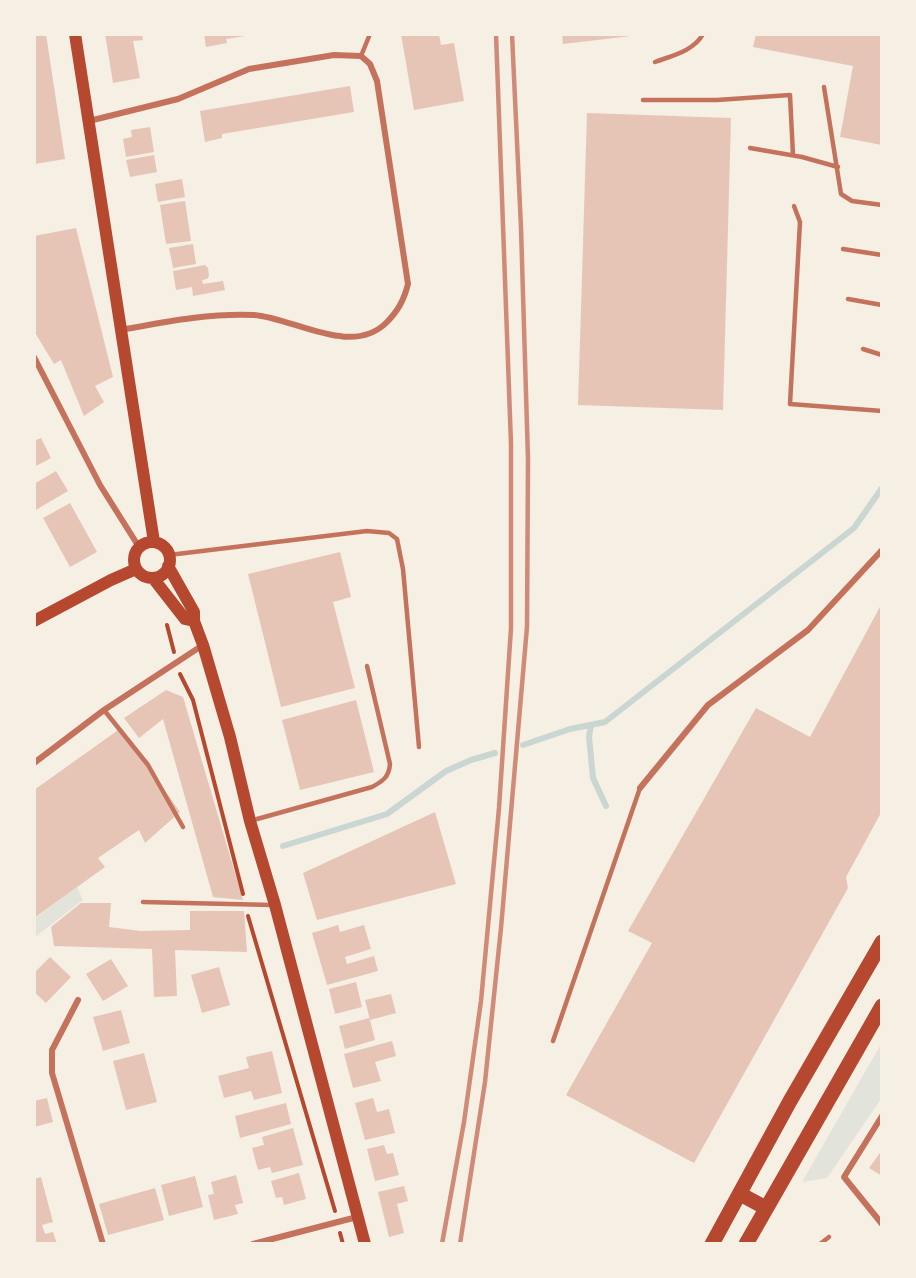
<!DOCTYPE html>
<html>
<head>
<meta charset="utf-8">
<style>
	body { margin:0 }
	#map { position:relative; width:916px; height:1278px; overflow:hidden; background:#f6efe4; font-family:"Roboto Serif",serif }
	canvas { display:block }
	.frame { position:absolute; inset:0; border:36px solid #f6efe4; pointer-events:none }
</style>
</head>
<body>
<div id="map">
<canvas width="916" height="1278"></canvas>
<div class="frame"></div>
</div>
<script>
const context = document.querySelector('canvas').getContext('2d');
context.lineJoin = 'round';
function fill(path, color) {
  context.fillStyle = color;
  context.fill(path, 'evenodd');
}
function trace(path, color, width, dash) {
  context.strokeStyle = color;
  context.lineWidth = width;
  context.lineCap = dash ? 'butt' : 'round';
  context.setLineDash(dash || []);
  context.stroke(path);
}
fill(new Path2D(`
	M77,887L83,900L35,937V918Z
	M881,1044V1099L827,1178L802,1182Z`), '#e2e4dc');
trace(new Path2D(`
	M591,725L589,737L593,778L606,806
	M523,745L570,729L605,722L854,528L882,488
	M283,846L387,814L446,771L471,760L495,753`), '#c9d6d2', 6);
fill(new Path2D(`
	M34,34H46L65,159L35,164Z
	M105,34H142L143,40L133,41L140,78L113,83Z
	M204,34H244L245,36L226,39L227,43L206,47Z
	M401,34H439L441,45L454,43L464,101L414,110Z
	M562,34H631V36L563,44Z
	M756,34H882V145L840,137L853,66L753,47Z
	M350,86L354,112L222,134V138L205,142L200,111Z
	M587,113L731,118L723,410L578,405Z
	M150,127L154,152L126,157L123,139L132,137L131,130Z
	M154,155L157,172L130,177L126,160Z
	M182,179L185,197L158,202L155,184Z
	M185,201L191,241L166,244L160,205Z
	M76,228L113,377L95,386L104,402L84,416L61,360L54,364L34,331V236Z
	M193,244L196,264L173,268L169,248Z
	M205,265L208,268L209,276L207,279L202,280L203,284L223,281L225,290L193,296L192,287L176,290L173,271Z
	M41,438L51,458L34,467V441Z
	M56,471L68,491L34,511V484Z
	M70,503L97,552L70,567L43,518Z
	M340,552L351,597L333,602L355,688L281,707L248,574Z
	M882,603V811L846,877L848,888L694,1163L566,1095L652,943L628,931L756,708L810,737Z
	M166,690L183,697L243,900L213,897L163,719L139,738L124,718Z
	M356,700L374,772L300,790L282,720Z
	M121,728L180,812L145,843L139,830L98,858L105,867L34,918V790Z
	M435,812L456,884L317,920L303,873Z
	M81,903H111L109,927L141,931L190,930V911H244L247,952L175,950L177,996L154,997L152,949L54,946L51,927Z
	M338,925L340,932L364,925L371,949L345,957L347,964L374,956L378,971L327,985L312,933Z
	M50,957L71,977L46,1003L34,992V973Z
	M111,959L128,986L103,1001L86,974Z
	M219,967L230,1005L202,1013L191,975Z
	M356,982L362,1007L335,1014L329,989Z
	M391,994L396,1013L370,1020L375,1040L345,1049L339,1026L369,1018L370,1020L365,1000Z
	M121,1010L130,1043L103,1051L93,1017Z
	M392,1041L396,1056L375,1062L381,1081L353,1088L344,1054Z
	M272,1051L282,1093L254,1100L251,1091L224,1098L218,1076L249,1068L246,1057Z
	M144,1053L157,1102L126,1110L113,1061Z
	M47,1098L53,1122L34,1127V1101Z
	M373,1098L377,1112L389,1109L395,1133L365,1140L355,1103Z
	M286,1103L291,1124L240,1138L235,1116Z
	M293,1128L303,1165L272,1173L270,1167L258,1170L252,1148L264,1145L262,1137Z
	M384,1145L387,1154L393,1153L399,1175L375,1181L367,1149Z
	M882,1150V1176L869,1168Z
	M299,1173L306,1199L284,1205L282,1197L276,1198L271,1181Z
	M236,1175L243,1203L235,1205L238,1214L214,1220L208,1195L214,1194L211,1182Z
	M195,1176L203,1207L169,1216L161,1185Z
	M41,1177L53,1222L42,1225L45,1234L53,1232L57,1244H34V1179Z
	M404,1186L408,1201L397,1204L404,1233L389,1237L378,1192Z
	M155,1188L164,1220L108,1235L99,1204Z`), '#e6c5b7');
trace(new Path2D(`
	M167,625L174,652
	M180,674L193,700L243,894
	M248,916L335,1211
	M340,1233L343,1244`), '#b5482f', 4);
trace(new Path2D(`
	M361,56L370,34
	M655,62C671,56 694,51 703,34
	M824,87L841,194L852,201L882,205
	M643,100H717L790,95L793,155
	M750,148L802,157L838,167
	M794,206L800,222L790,404L882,411
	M843,249L882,255
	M848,299L882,305
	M863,349L882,355
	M169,555L367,531L389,533L397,539L403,569L419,747
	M104,710L148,765L183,827
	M250,821L372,787C383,781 389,777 390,764L367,666
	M143,902L272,905
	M553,1041L640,788
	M820,1244L829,1237`), '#c5725c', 4.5);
trace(new Path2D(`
	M89,121L178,99L249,69L334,55L361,56L370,64L377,81L408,284C404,300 398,311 386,323C351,357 294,318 254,315C209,313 165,322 121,330
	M34,357L100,485L139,547
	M34,763L104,710L203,645
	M640,788L708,705L808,630L882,550
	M78,1000L52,1050V1073L103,1244
	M882,1116L844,1177L882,1224
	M253,1244L357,1217`), '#c5725c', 6);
trace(new Path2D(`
	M75,34L154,542
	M134 560a18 18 0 1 1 36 0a18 18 0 1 1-36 0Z
	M168,566L194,612V621L203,645L230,737L250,821L275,905L365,1244
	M153,578L185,619L194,621
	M34,621L111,580L136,569`), '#b5482f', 12);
trace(new Path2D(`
	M740,1194L766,1208
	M712,1244L790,1101L882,942
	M746,1244L882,1006`), '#b5482f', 15);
trace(new Path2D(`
	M442,1244L464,1122L481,1001L499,808L511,628V444L496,34
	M460,1244L485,1082L501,928L527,627L528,459L521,228L512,34`), '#cf8b77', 4.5);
</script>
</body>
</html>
